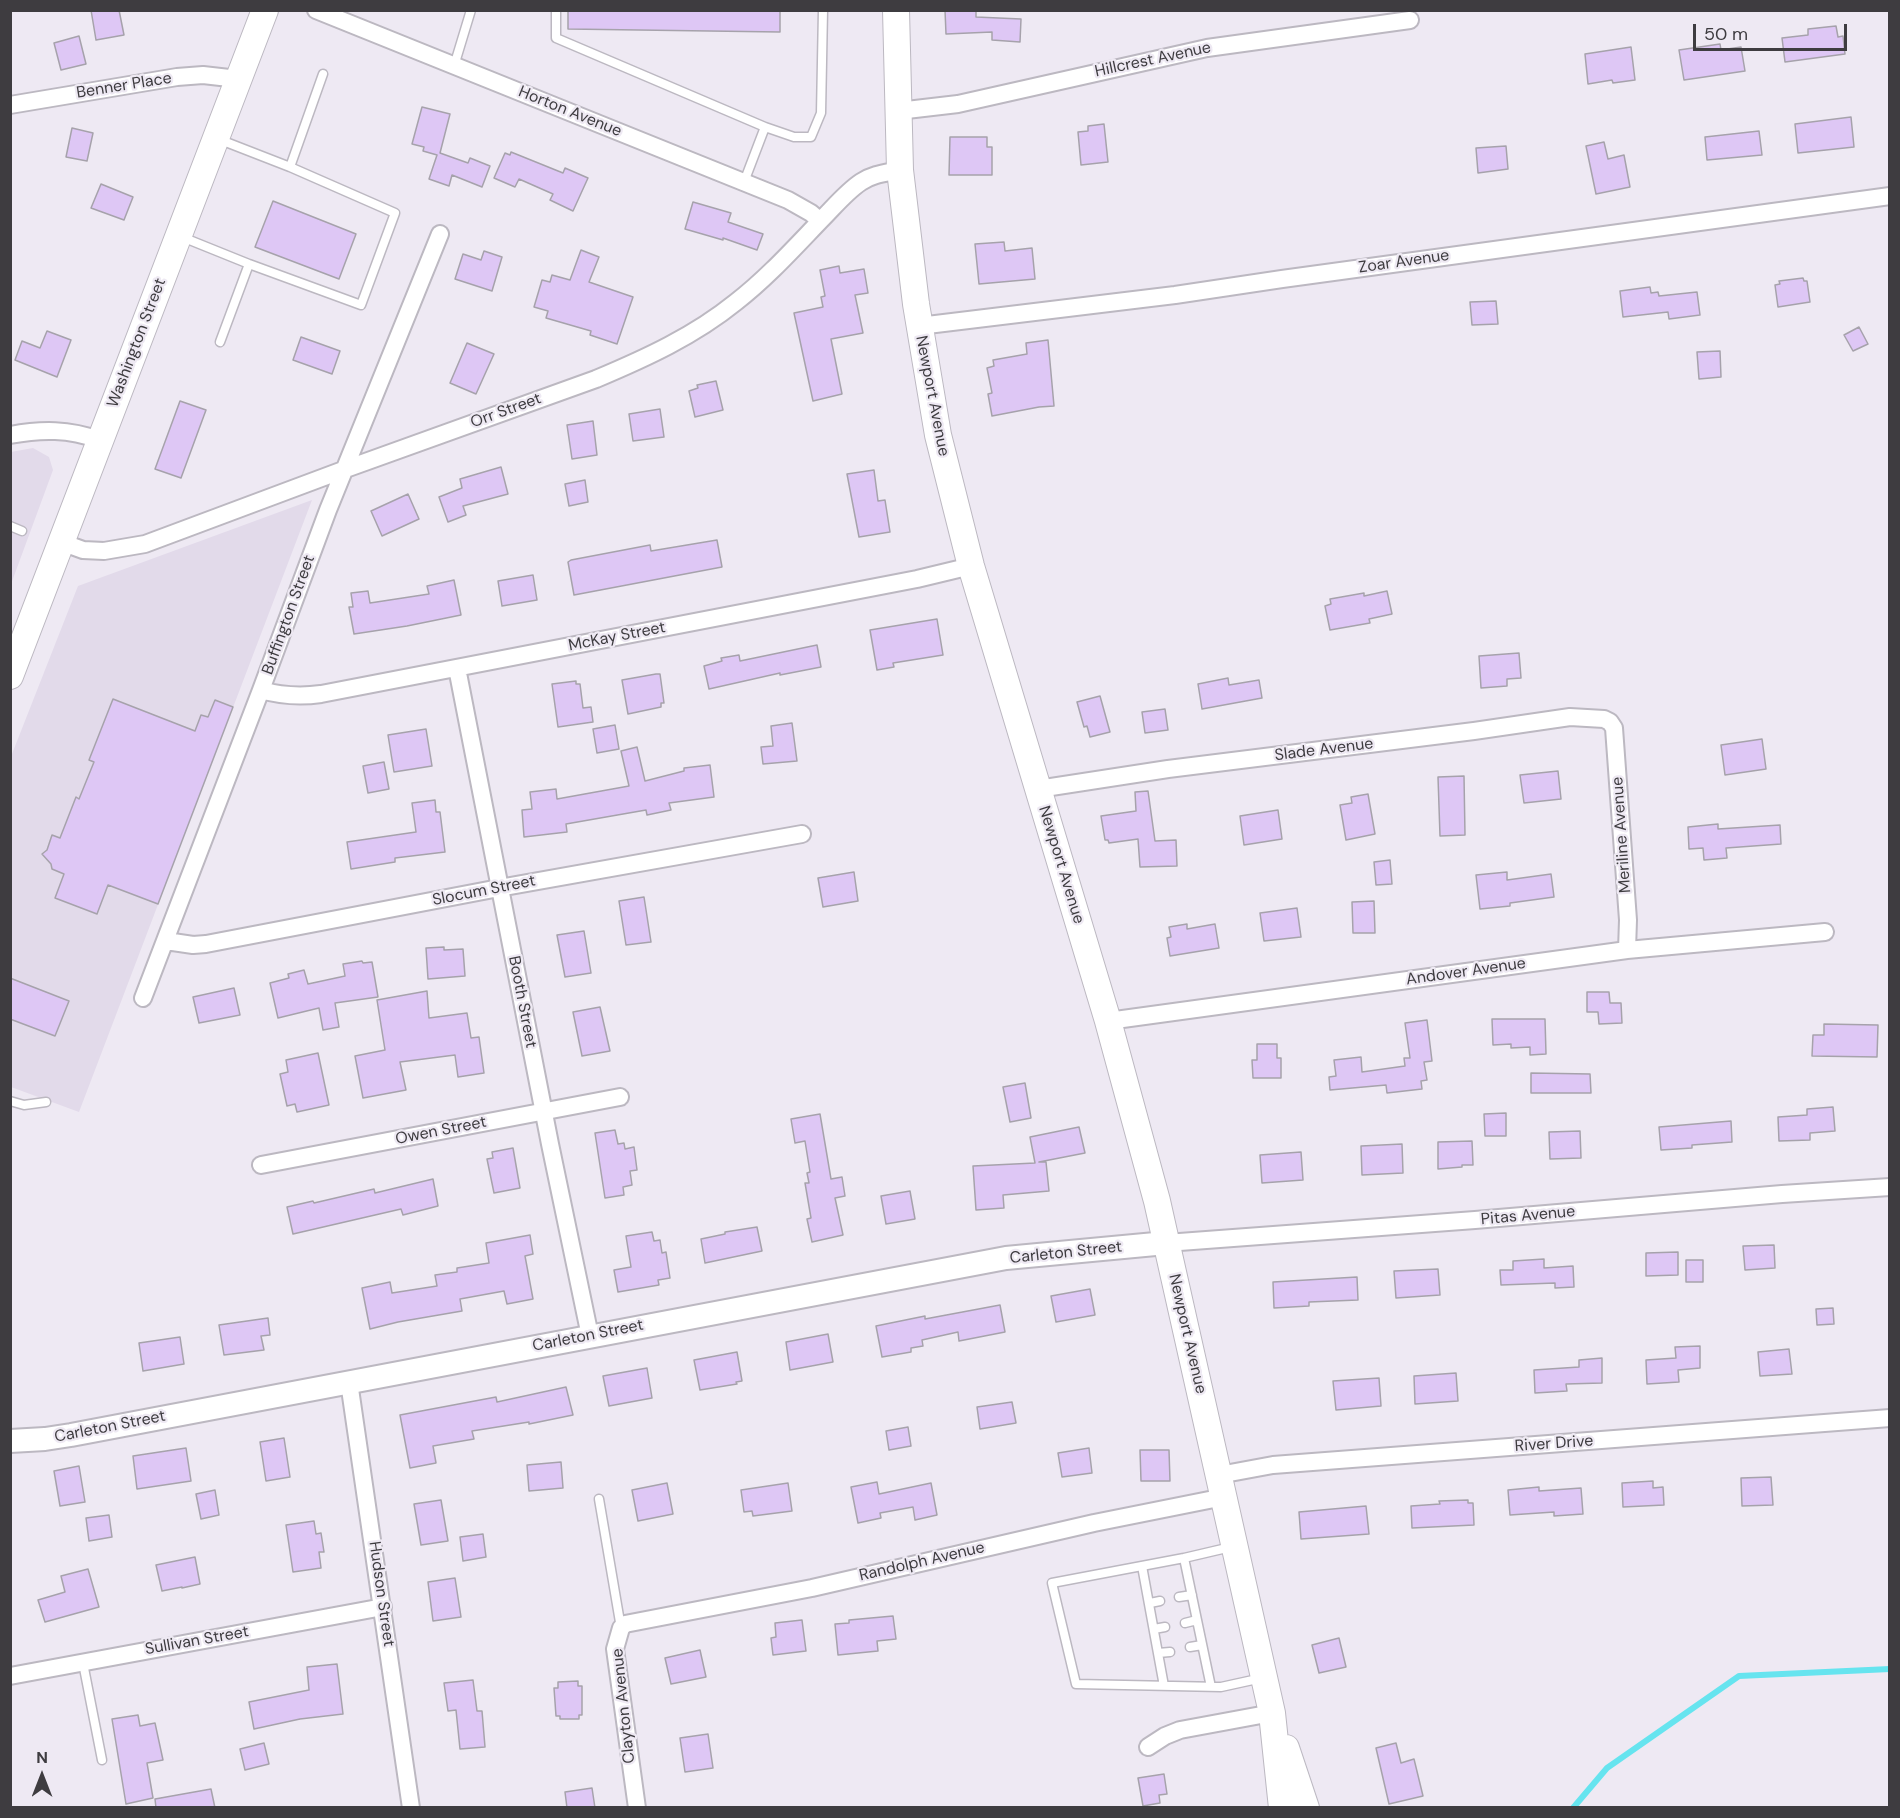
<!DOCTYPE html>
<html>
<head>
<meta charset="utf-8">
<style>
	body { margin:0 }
	#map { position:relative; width:1900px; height:1818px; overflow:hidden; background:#eee9f3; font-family:"DM Sans",sans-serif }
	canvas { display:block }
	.frame { position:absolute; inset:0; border:12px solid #3e3c40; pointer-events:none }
	.north { position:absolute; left:12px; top:1746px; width:60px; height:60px; -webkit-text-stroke:4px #eee9f3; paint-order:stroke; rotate:0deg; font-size:16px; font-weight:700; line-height:24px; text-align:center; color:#3e3c40 }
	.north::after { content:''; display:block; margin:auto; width:21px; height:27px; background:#3e3c40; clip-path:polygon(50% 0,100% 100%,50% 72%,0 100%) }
	.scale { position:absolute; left:1693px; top:24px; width:154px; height:27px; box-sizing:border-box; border:3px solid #3e3c40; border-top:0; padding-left:8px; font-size:18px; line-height:21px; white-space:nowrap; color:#3e3c40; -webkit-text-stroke:4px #eee9f3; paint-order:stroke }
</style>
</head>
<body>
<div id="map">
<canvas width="1900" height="1818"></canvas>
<div class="frame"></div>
<div class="north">N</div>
<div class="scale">50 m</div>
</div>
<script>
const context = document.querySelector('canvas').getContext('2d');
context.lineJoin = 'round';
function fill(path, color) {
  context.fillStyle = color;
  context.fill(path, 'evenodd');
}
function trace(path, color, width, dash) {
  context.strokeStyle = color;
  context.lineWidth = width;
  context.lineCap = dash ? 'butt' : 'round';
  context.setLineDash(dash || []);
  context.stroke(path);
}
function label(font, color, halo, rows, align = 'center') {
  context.font = font + ' "DM Sans",sans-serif';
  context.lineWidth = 4.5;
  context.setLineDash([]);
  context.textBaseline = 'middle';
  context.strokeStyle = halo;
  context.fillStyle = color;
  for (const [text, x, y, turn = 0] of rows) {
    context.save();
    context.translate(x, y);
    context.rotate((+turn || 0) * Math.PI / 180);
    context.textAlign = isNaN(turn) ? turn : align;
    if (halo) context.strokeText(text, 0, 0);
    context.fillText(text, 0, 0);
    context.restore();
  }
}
fill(new Path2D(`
	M33,448L49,457L53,470L11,584V452Z
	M312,500L79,1112L11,1087L10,759L78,586Z`), '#e2daea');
trace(new Path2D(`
	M1573,1808L1607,1768L1739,1676L1890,1669`), '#66e4ef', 6);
const building = new Path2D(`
	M91,10H119L124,35L96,40Z
	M568,10H780V32L568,29Z
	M945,10H976V17L1021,19L1020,42L992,40V32L946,34Z
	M1836,26L1838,37L1843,36L1845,54L1785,62L1782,38L1808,35V29Z
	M79,36L86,64L61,70L54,43Z
	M1720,44L1721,50L1741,47L1745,71L1684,80L1679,50Z
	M1631,47L1635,80L1613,83L1612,80L1588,84L1585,54Z
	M422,107L450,114L440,153L468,163L470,158L490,166L482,187L452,175L449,186L429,179L437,155L423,151L424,147L412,144Z
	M1851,117L1854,147L1798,153L1795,124Z
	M1104,124L1108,162L1081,165L1078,132L1088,131V126Z
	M72,128L93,133L87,161L66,157Z
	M1759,131L1762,155L1707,160L1705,137Z
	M950,137H987V147H992V175H949Z
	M1604,142L1608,159L1624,155L1630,187L1596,194L1586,146Z
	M1506,146L1508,169L1478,173L1476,148Z
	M511,152L563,173L565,168L588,178L573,211L550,200L553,194L519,179L515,187L494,178L505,153L510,155Z
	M101,184L133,197L124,220L91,208Z
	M273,201L356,234L339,279L255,247Z
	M693,202L731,213L728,222L763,234L757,250L723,238V240L685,229Z
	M1004,242L1005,251L1032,248L1035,279L979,284L975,244Z
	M581,250L599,257L589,282L633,297L617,344L590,335L591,331L546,318L548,311L534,307L542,280L550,282L552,275L570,280Z
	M484,251L502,257L492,291L455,279L463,254L481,260Z
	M839,266L840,273L864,269L868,293L855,295L863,333L831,339L842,394L813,401L794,313L823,307L821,297L825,296L820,270Z
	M1803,278L1804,281H1807L1810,302L1778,307L1775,285L1780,284L1779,281Z
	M1650,287L1651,293L1658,292L1659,296L1697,292L1700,315L1669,319L1668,312L1623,317L1620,291Z
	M1496,301L1498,324L1472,325L1470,302Z
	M1859,327L1868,344L1853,351L1844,335Z
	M47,331L71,340L57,377L15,360L22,341L40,348Z
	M301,337L340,351L332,374L293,360Z
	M1048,340L1054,406L1039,407L992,416L988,394L992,393L987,368L994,366L993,360L1027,354L1026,343Z
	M467,343L494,354L476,394L450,383Z
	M1720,351L1721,377L1699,379L1697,352Z
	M716,381L723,410L695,417L689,391L698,388L697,385Z
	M180,401L206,410L181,478L155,469Z
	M660,409L664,437L633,441L629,414Z
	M593,421L597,455L572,459L567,425Z
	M501,467L508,494L463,506L466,515L448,522L439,497L462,488L460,479Z
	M874,470L878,501L885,500L890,532L859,537L847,474Z
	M585,480L588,502L569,506L565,484Z
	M408,494L419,519L382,536L371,511Z
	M717,540L722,567L574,595L568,562L571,560L650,545L651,551Z
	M533,575L537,600L502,606L498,581Z
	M454,580L461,615L407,626L354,634L349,607H353L351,593L368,591L370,603L429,594L427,586Z
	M1387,591L1392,614L1369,619L1370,623L1330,630L1325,606L1331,604L1330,599L1364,593V596Z
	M937,619L943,655L893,663L894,667L877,670L870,630Z
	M817,645L821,667L780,675V673L709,689L704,666L722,661L721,658L739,655L740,661Z
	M1519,653L1521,678L1507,679V686L1481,688L1479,656Z
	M656,674H660L664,703H661V707L628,714L622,680Z
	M1228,678L1229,685L1259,680L1262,698L1202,709L1198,684Z
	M576,681V684H580L583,708L591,707L593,722L558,727L552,684Z
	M1100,696L1110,732L1090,737L1087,726L1084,727L1077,702Z
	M113,699L195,731L201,715L208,717L215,700L233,707L158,904L108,885L97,914L55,898L64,874L52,869L51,864L42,854L47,850L52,835L60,838L76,797L79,799L94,762L89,760Z
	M1165,709L1168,730L1145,733L1142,712Z
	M792,723L797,761L763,764L761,747L773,746L771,726Z
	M615,725L619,749L597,753L593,729Z
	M426,729L432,766L394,772L388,735Z
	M1762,739L1766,769L1725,775L1721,745Z
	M637,747L645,781L684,771V768L710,765L714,797L669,803L671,810L647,815L646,810L566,824L567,832L524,837L522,810L532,809L530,792L556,789L557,799L629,786L621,751Z
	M384,762L389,789L368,793L363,766Z
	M1558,771L1561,799L1524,803L1520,775Z
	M1464,776L1465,835L1440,836L1438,777Z
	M1148,791L1155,841L1176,840L1177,866L1140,867L1138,839L1109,843L1108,840H1105L1101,816L1136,811L1135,792Z
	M1368,794L1375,834L1346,840L1340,805L1352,803L1351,797Z
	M435,800L436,812H440L445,852L395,858V862L351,869L347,842L416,832L412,803Z
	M1278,810L1282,839L1244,845L1240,816Z
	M1718,824V829L1780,825L1781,844L1726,848L1727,858L1704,860L1703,848L1689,849L1688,827Z
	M1390,860L1392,884L1376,885L1374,862Z
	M854,872L858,901L823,907L818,878Z
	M1507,872V880L1551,874L1554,897L1510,903V906L1480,909L1476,875Z
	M644,897L651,942L626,945L619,901Z
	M1374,901L1375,933H1353L1352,902Z
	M1297,908L1301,937L1264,941L1260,913Z
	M1187,924V929L1215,924L1219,948L1170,956L1167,938L1171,937L1169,927Z
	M584,931L591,973L565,977L557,935Z
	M444,947V950L463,949L465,976L428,979L426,948Z
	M362,961L363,963L372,962L378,997L335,1003L339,1027L323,1030L319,1008L278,1018L270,983L289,978L288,974L304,970L308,984L345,976L343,964Z
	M10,978L69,1001L55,1036L10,1019Z
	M234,988L240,1015L199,1023L193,997Z
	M427,991L429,1018L467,1013L471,1038L479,1037L484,1073L458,1077L455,1055L400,1062L406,1090L363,1098L355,1056L385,1050L377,1000Z
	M1587,992H1609L1610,1003H1621L1622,1023L1599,1024L1598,1012H1587Z
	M600,1007L610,1051L582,1056L573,1012Z
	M1492,1019H1545L1546,1054L1530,1055V1047L1511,1048V1044L1493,1045Z
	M1427,1020L1432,1061L1424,1062L1427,1080L1421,1081L1422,1089L1387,1093L1386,1085L1330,1090L1329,1077L1336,1076L1334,1060L1361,1057L1362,1072L1405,1066L1404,1058H1410L1405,1023Z
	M1824,1024L1878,1025L1877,1057L1812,1056L1813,1035H1824Z
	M1257,1044H1277V1058H1281V1078H1253L1252,1060H1257Z
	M318,1053L329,1105L297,1112L295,1104L287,1106L280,1074L288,1072L286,1060Z
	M1531,1073L1590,1074L1591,1093H1531Z
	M1025,1083L1031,1118L1010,1122L1003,1087Z
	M1833,1107L1835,1131L1810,1133V1140L1779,1141L1778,1117L1807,1115V1109Z
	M1506,1113V1136H1485L1484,1114Z
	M820,1114L831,1179L842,1177L845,1196L835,1198L843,1235L812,1242L807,1219L811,1218L805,1183H809L807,1173L810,1172L805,1141L795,1143L791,1119Z
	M1731,1121L1732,1142L1692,1145V1148L1661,1150L1659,1127Z
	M1079,1127L1085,1153L1039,1162H1046L1049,1191L1003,1195L1004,1208L976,1210L973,1166L1035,1163L1030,1137Z
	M615,1130L618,1144L624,1143L625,1149L634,1147L637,1170L630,1171L632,1185L623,1187L624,1195L605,1198L595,1133Z
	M1580,1131L1581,1158L1550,1159L1549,1132Z
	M1472,1141L1473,1165H1462V1167L1438,1169V1142Z
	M1402,1144L1403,1173L1362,1175L1361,1146Z
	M513,1148L520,1188L494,1193L487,1159L493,1158L492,1152Z
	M1301,1152L1303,1180L1262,1183L1260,1155Z
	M433,1179L438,1206L403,1215L401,1209L293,1234L287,1207L313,1201L314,1203L374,1189L375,1193Z
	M910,1191L915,1219L886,1224L881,1196Z
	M757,1227L762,1251L705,1263L701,1239L725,1234V1232Z
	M652,1232L654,1241L660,1240L662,1253L666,1252L670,1278L658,1280L659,1285L618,1292L614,1270L631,1267L626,1236Z
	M530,1235L533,1254L525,1256L533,1299L507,1304L504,1291L460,1299L462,1311L398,1322L370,1329L362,1288L390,1282L392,1293L437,1286L435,1275L457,1272V1268L489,1263L486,1243Z
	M1774,1245L1775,1268L1745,1270L1743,1246Z
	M1678,1252V1275L1646,1276V1253Z
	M1544,1259V1268L1573,1266L1574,1287L1555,1288V1283L1501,1285L1500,1270H1513V1261Z
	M1686,1260H1703V1282H1686Z
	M1438,1269L1440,1295L1396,1298L1394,1271Z
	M1357,1277L1358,1300L1309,1302V1306L1274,1308L1273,1282Z
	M1090,1289L1095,1315L1056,1322L1051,1296Z
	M1000,1305L1005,1332L959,1341L958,1332L922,1340L923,1346L911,1348V1352L882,1357L876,1326L925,1316V1319Z
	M1833,1308L1834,1324L1817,1325L1816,1309Z
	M268,1318L270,1335L261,1336L264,1350L224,1355L219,1325Z
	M828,1334L833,1362L790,1370L786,1342Z
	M180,1337L184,1364L143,1371L139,1343Z
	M1700,1346V1368L1678,1370L1679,1382L1647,1384L1646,1360L1676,1358L1675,1347Z
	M1789,1349L1792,1374L1760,1376L1758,1352Z
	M737,1352L742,1381L736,1382L737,1384L700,1390L694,1360Z
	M1602,1358V1383L1566,1384L1567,1391L1535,1393L1534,1370L1579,1367V1360Z
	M647,1368L652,1398L609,1406L603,1376Z
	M1456,1373L1458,1401L1415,1404L1414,1376Z
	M1379,1378L1381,1406L1336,1410L1333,1381Z
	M566,1387L573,1415L529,1424V1422L472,1431L474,1439L433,1446L436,1463L410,1468L400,1415L496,1397L497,1402Z
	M1012,1402L1016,1423L980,1429L977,1407Z
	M908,1427L911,1446L889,1450L886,1431Z
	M284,1438L290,1477L266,1481L260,1442Z
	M186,1448L191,1481L137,1489L133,1456Z
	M1089,1448L1092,1473L1062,1477L1058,1453Z
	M1140,1450H1169L1170,1481H1141Z
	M561,1462L563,1488L529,1491L527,1465Z
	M79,1466L85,1502L60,1506L54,1471Z
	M1771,1477L1773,1505L1742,1506L1741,1478Z
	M1653,1481V1488L1663,1487L1664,1505L1623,1507L1622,1483Z
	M877,1482L879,1494L931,1483L937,1515L915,1520L913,1507L880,1513L881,1518L858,1523L851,1487Z
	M667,1483L673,1514L638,1521L632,1490Z
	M788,1483L792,1511L753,1516L752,1511L744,1512L741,1490Z
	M1539,1487V1491L1581,1488L1583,1514L1554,1516V1512L1510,1515L1508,1490Z
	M215,1490L219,1515L201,1519L196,1494Z
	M441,1500L448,1541L421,1545L414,1504Z
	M1468,1500V1503H1473L1474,1525L1412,1528L1411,1506L1440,1504L1439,1501Z
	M1366,1506L1369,1534L1301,1539L1299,1512Z
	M109,1515L112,1537L89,1541L86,1518Z
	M314,1521L316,1534L321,1533L324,1552H319L321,1568L293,1572L286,1525Z
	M483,1534L486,1557L463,1561L460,1537Z
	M195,1557L200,1584L182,1588V1587L162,1591L156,1565Z
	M88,1569L99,1607L45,1622L38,1600L65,1592L61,1576Z
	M455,1578L461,1617L433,1621L428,1582Z
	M893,1616L896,1639L877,1641L878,1651L838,1655L835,1624L849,1623V1620Z
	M802,1620L806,1651L773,1655L771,1638L776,1637L775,1623Z
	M1339,1638L1346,1667L1319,1673L1312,1645Z
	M700,1650L706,1677L671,1684L665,1658Z
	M337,1664L343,1714L300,1719L254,1729L249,1702L309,1690L307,1667Z
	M473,1680L477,1711H482L485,1747L460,1749L456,1710L448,1711L444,1683Z
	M578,1681V1686H582V1715H579V1719H560V1716H556L554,1688H558V1682Z
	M138,1715L140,1726L155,1723L163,1760L147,1763L153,1798L126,1804L112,1719Z
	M708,1734L713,1768L685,1772L680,1738Z
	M264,1743L269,1764L245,1770L240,1749Z
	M1396,1743L1401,1763L1414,1759L1423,1796L1389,1804L1376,1748Z
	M1164,1774L1167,1794L1159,1795L1160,1803L1143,1806L1138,1778Z
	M592,1788L595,1808H567L565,1792Z
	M211,1789L215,1808H156L155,1799Z`);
fill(building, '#dec7f5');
trace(building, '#a6a2ab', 1.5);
const lane = new Path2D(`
	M556,10V38L765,127L744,182
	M454,66L471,10
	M765,127L794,137H811L821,113L823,10
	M290,167L323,74
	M182,237L249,264L361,305L395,213L290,167L218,139
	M220,342L249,264
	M10,526L22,531
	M10,1101L24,1105L46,1102
	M599,1499L621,1628
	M1231,1547L1184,1558L1052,1583L1076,1684L1221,1687L1262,1678
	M1184,1558L1211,1687
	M1142,1566L1164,1686
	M1179,1597L1192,1595
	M1150,1603L1160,1601
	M1185,1623L1197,1620
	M1154,1629L1165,1627
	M1190,1647L1202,1645
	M1158,1653L1170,1652
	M83,1663L102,1760`);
const street = new Path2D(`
	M316,10L788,200L811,213L820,221
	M10,105L177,77L203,75L238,79
	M898,111L958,104L1207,48L1410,20
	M919,326L1175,295L1282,279L1890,196
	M10,435C42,429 69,429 99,440
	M61,542L83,550L104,551L145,544L343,470L596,379C646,358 694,336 736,302C767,278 794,248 821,220C834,207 846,192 861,182C873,174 886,173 900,170
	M457,668L550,1144L590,1336
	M261,690C282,696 300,697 321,694L917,579L971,566
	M1038,789L1168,769L1474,731L1570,717L1604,719L1610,722L1614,728L1628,920L1627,950
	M166,941L193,945L206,944L499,888L802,834
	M143,998L261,690L328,510L440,234
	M1108,1021L1627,950L1825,932
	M261,1165L620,1097
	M1166,1243L1475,1220L1782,1194L1890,1187
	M349,1382L411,1808
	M1219,1475L1273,1465L1890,1418
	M10,1676L383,1607
	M1148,1747L1165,1736L1180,1730L1272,1713
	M637,1808L615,1649L621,1628L625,1624L812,1588L1094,1523L1224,1497`);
const secondary = new Path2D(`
	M10,1441L45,1439L71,1435L1006,1258L1166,1243`);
const primary = new Path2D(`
	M896,10L900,170L916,304L938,435L971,566L1108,1021L1157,1201L1272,1713L1282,1808
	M10,676L265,10
	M1286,1748L1306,1808`);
trace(lane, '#bcb8c1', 11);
trace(street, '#bcb8c1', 20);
trace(secondary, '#bcb8c1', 26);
trace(primary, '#bcb8c1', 28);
trace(lane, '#fff', 8);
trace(street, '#fff', 16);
trace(secondary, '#fff', 22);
trace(primary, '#fff', 26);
label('16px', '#3e3c40', '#eee9f3', [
	["Hillcrest Avenue",1153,60,-12],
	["Benner Place",124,86,-9],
	["Horton Avenue",570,112,22],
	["Zoar Avenue",1404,262,-8],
	["Washington Street",137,343,-69],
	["Newport Avenue",932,396,79],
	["Orr Street",506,411,-20],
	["Buffington Street",289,615,-70],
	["McKay Street",617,637,-11],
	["Slade Avenue",1324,750,-7],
	["Meriline Avenue",1622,835,-94],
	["Newport Avenue",1061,865,73],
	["Slocum Street",484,891,-11],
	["Andover Avenue",1466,972,-8],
	["Booth Street",522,1002,79],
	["Owen Street",441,1131,-11],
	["Pitas Avenue",1528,1216,-5],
	["Carleton Street",1066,1253,-6],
	["Newport Avenue",1187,1334,77],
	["Carleton Street",588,1336,-11],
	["Carleton Street",110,1427,-11],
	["River Drive",1554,1444,-4],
	["Randolph Avenue",922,1562,-13],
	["Hudson Street",381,1594,82],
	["Sullivan Street",197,1641,-10],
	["Clayton Avenue",624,1706,-96]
]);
</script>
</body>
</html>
